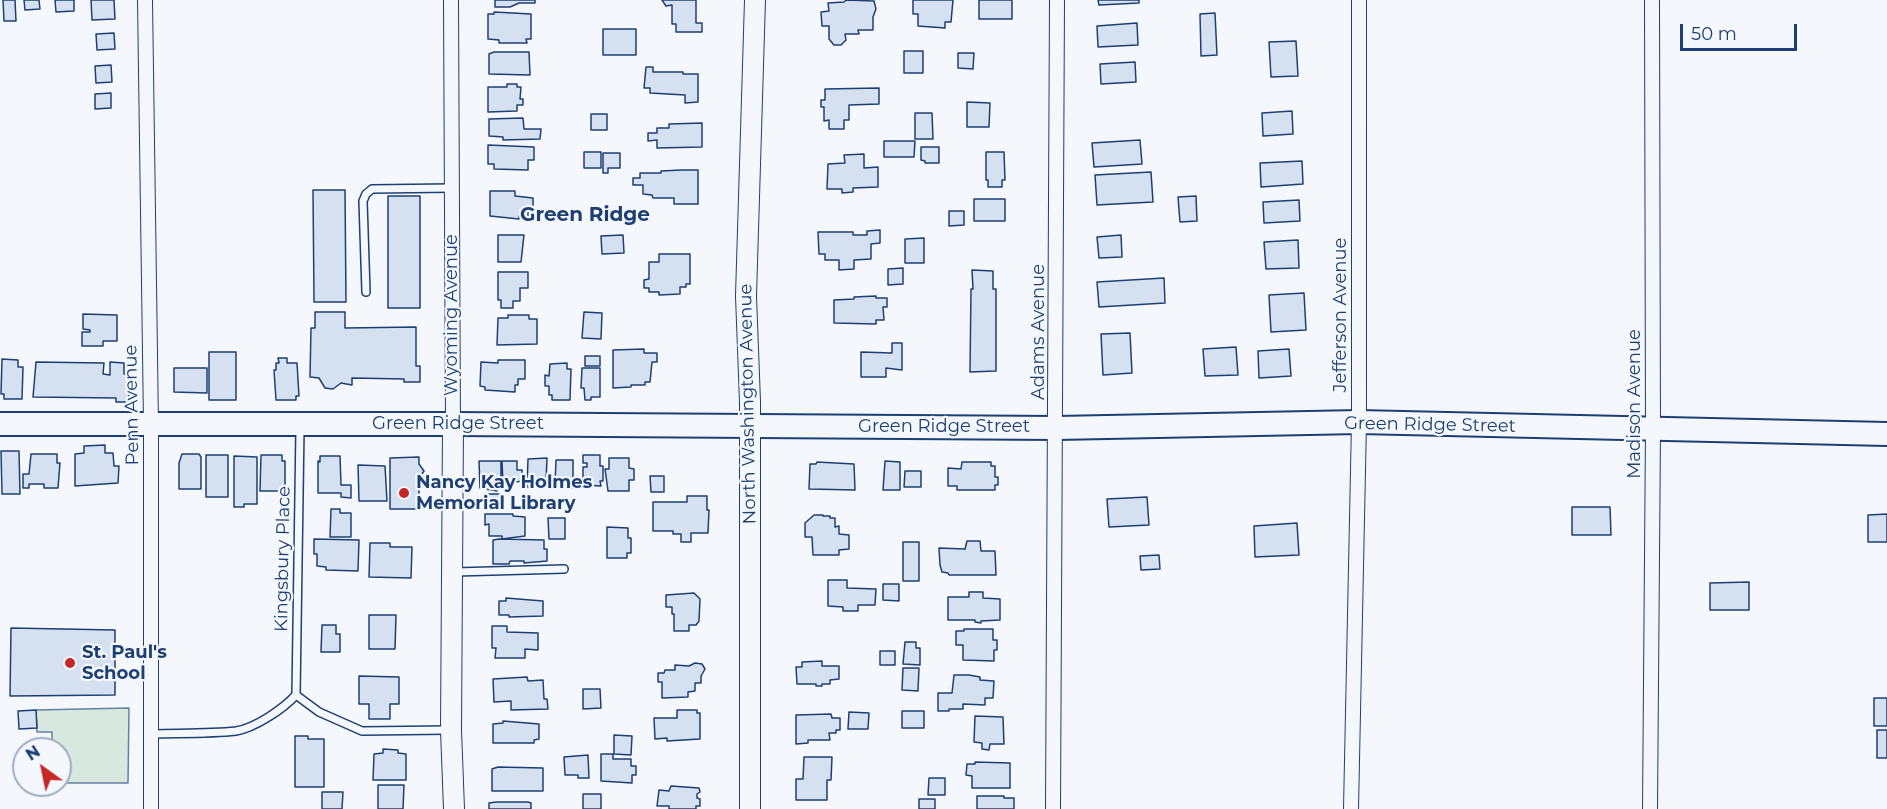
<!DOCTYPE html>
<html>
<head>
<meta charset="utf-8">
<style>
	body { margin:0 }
	#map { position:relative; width:1887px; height:809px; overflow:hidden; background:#f4f7fb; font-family:Montserrat,sans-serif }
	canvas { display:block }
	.north { position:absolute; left:12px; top:737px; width:60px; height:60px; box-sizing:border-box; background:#f4f7fb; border:2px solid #9eadc5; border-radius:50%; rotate:327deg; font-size:16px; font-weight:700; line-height:24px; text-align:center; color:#1d3f73 }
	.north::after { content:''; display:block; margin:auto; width:21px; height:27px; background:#c62828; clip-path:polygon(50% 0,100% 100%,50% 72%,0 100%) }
	.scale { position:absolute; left:1680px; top:24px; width:117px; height:27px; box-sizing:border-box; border:3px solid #1d3f73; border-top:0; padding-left:8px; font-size:18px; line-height:21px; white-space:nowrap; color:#1d3f73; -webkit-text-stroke:4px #f4f7fb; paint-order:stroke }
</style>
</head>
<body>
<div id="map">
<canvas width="1887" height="809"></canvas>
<div class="north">N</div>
<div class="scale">50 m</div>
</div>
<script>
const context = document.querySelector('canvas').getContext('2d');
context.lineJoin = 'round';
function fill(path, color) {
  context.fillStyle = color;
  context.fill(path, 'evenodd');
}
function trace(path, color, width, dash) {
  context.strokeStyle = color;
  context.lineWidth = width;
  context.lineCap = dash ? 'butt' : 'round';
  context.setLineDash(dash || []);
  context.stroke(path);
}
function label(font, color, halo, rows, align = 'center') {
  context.font = font + ' Montserrat,sans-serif';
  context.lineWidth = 4.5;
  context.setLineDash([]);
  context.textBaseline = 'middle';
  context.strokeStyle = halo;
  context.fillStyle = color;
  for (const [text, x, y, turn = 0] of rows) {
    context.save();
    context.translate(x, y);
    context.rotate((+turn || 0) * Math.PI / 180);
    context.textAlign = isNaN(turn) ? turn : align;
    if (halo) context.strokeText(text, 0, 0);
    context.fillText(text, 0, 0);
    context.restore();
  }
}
const green = new Path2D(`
	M129,708L128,783H60V749H52V732H37L36,710Z`);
fill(green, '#d7e8df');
trace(green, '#687fa3', 1.5);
const building = new Path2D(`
	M3,0H15L16,21H4Z
	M24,0H39L40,9L25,10Z
	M55,0H74V11L56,12Z
	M91,0H114L115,19L92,20Z
	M495,0H535V3H519L510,7H495Z
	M662,0H696V23H702V32H676V24H672V5L666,6Z
	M846,0L874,1L876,9L873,17V30H858L859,34H845L846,40L841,45H834L829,39V26H822L821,12L829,11L828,3L844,2Z
	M913,0H953L951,22H945V28L918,26V14H913Z
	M979,0H1012V19H979Z
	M1098,0H1139V3L1099,5Z
	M494,12L531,14V39H526L527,43H499V40L488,39V14H494Z
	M1215,13L1217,55L1201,56L1200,14Z
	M1137,23L1138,45L1098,47L1097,26Z
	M603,29H636V55H603Z
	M114,33L115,49L97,50L96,34Z
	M1296,41L1298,76L1271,77L1269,42Z
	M904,51H923V73H904Z
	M494,52H529L530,75L489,74V54Z
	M958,53H974L973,69L958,68Z
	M1135,62L1136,82L1101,84L1100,64Z
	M111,65L112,82L96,83L95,66Z
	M646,67H653V72H683V74H698V102L685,103V95L650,93V88H644Z
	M507,84H517V87H521L520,99H523V105H517V111L488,112V87H507Z
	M879,88V104L849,105V120H844V129H829V120L824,121V107H821V100H825V89Z
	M111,93V108L95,109V94Z
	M967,102L990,103L989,127H967Z
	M1292,111L1293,134L1263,136L1262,113Z
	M915,113H932L933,139H915Z
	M591,114H607V130H591Z
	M523,118L524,129H541L540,139L503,140V137L489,136V119Z
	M702,123V147L657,148V140L648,141V133H657V128H669V124Z
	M1140,140L1142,164L1094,167L1092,143Z
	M884,141H915L914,157H884Z
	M488,145L534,147V160H528V170L494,169V164H488Z
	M921,147H939V163H925V161L921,160Z
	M584,152H601V168H584Z
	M986,152H1004L1005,180H1002V187H988V180H986Z
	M603,153H620V168H608V173H603Z
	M864,154V168L878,167V187L853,188V192L842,193V189H827L828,164L845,163L844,155Z
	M1302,161L1303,184L1261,187L1260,163Z
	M681,170H698V204H674V198H653L652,195L643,194V185H633V178H640V173H661V171Z
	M1151,172L1153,202L1097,205L1095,175Z
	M313,190H345L346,302H314Z
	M490,191H515V196L533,198V211H528V217L519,216V219L490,216Z
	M388,196H420V308H388Z
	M1196,196L1197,221L1180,222L1178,197Z
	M974,199H1005V221H974Z
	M1299,200L1300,221L1264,223L1263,202Z
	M949,211H964V225L949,226Z
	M880,230V243L871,244V259L854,260V269L839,270V260H825V254H819L818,232H853V235H867V231Z
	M498,235H524L521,262H498Z
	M623,235L624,253L602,254L601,236Z
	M1121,235L1122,257L1099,258L1097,237Z
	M924,238V263H905V239Z
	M1298,240L1299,268L1266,269L1264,242Z
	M659,254H690V284H686V287H680V294L659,295V292H649V288H644V280L649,279V262H659Z
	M903,268V284L888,285V269Z
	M972,270L993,271V289H996V371L970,372L971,289H973Z
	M498,272H528V288H520V301H513V308H501V300H498Z
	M1164,278L1165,303L1099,307L1097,282Z
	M1304,293L1306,330L1271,332L1269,295Z
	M876,296V298H887V307H883L884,320H876V324L834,323V300L854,299V297Z
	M315,312H345V328L416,327V366H420V382H404V379L352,378V385L341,383L333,389L325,388L319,378L310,377L311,328H315Z
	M584,312L602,313L601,339L582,338Z
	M83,314L117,315V341H103V346H82V332H90V330L83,329Z
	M508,315H529V319H537V344L497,345L498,318H508Z
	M1130,333L1132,373L1103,375L1101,334Z
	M892,343H902V370L886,368V377H861V352L892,353Z
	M1236,347L1238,375L1205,376L1203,349Z
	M644,349V353H657V362H652L650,382H645V385H631V387L613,388V350Z
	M1289,349L1291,376L1259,378L1258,351Z
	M209,352H236V400H209Z
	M585,356H600V366H585Z
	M278,358H287V363H297L299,396H296V400H276L274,370H276V363H279Z
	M2,359L18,360V367H23L22,399H4V394H1Z
	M498,360H525V379H518V385H515V392L485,390V387L480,386L481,362L498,363Z
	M36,362L104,363L103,374L110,375V362L124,363V374H129V402H116V398L33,397Z
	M567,363V369H571L570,400H552V395H549V386H545V375L549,376L550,364Z
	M174,368H207V393L174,392Z
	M582,368H600V397H591V400H585L584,388H581Z
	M105,445V453H113L114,466H119L118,483L75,486V454L84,453V446Z
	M1,451H19L20,494H2Z
	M31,454H57V463H60L58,488H44V484H29V488H23V474H29Z
	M182,454H199L201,457V489H179V463Z
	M206,455H228V497H206Z
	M261,455H282V461H285V491H260Z
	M583,455H600V466H603V481H600L601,486L583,485V467H587V463H583Z
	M234,456L257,457V504H244V507H234Z
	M320,456H340L341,485H351V498L341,497V493H318V461L320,462Z
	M419,457V464L424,471L419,478V509H390V458Z
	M547,458L546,482H540V487H527L528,459Z
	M609,458H629V468L634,469V480H629V491H608L605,469H609Z
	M556,460H573V488L555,485Z
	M479,461H501V488H497V491L480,488Z
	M502,461H517V470H522V481L503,484Z
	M885,461L900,462V490H883Z
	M817,462L854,464L855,490L809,489L810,464H816Z
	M962,462H991V466H995V477H998V485H995V490H957V486H948V468L961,469Z
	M358,465L385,466L387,501H359Z
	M905,471H921V487H904Z
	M650,476H664V492H651Z
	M484,494H500V509H484Z
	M687,496H707V510H709L708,533H691V542H681V534H673V531H653V502H687Z
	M1147,497L1149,525L1109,527L1107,499Z
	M1572,507H1610L1611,535H1572Z
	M331,509H340V513H351V537H330Z
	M485,514H513V516L525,517V536L502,539V536H489V524L485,525Z
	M1887,514V542H1868V515Z
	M814,515H823V516H830V518H835V527L839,526V534L849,535V549L839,550V555H813L812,537H805V523Z
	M548,518H565V539H549Z
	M1297,523L1299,555L1255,557L1254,526Z
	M607,527L628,528V538H631V553H627V558H607Z
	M314,539L359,540L358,571L326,570V567L317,566V554H314Z
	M499,539L544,540V549H547V561L524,563V561H510L509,564H493V540Z
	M967,541H980L981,551H995L996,575H949L948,573L942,572L940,565L939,548L965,549Z
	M903,542H919V581H903Z
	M370,543H390V547H412L411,578L369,577Z
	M1159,555L1160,569L1141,570L1140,556Z
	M828,580H847V588L876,589L875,605H858V611H843V607L828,606Z
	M1749,582V610H1710V583Z
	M883,584H899V601L883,600Z
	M969,592H983V598L1000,599V620L981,621V623L975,622V620H948V597H969Z
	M694,593L700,599L699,621L696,625H689V631H674V614H672V607H666V595Z
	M506,598L543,601V616L509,617V615H499V601H506Z
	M369,615H396L395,649H369Z
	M322,625H336V634H340V652H321Z
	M492,626H507V632L538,633V650L525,649V658H495L496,648H492Z
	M11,628L115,630V695L10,696Z
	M964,629H993V640H997V650H994V661L963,660V645H956V631H964Z
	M905,642H916V648H920V665L903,664Z
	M880,651H895V665H880Z
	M822,661V666H839V679L830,680V684H822V686H816V684H797L796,667H802V662Z
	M695,663L702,664L705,669L701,676V683H695V691L688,692V697L662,698V682H658V673H664L665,670H675V665L689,666Z
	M903,668H919L918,691L902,690Z
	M954,675H969L980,677V680L994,681L993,698H985V705L963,704V709H949V711H938V693H952Z
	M359,676L399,677V704H390V719H369V704H359Z
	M527,677L528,681L543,680L544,699H547L548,709L511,710V701L494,702L493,679Z
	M583,689H600L601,708L583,709Z
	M1874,698H1887V726H1874Z
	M36,710L37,728L19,729L18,711Z
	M677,710H697V713H700V739L667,741V738L655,739L654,718H677Z
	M902,711H924V728H902Z
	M849,712L869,713L868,729H848Z
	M831,714L832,718H840V730H836V733H829L830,740H808V743L796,744V715Z
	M975,716L1003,717L1004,744H990L989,750L982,749V743L974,742Z
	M503,721L539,724V739L534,740V743H493V724L503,723Z
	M1877,730H1887V758H1877Z
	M614,735L632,736L631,755L614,754Z
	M295,736H308V739H324V787H295Z
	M383,749L398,750V753L406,754V780H373L374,754L383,753Z
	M601,754H613V759H631V766H636V775H632V783L601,781Z
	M588,755L589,778H578V775H565L564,757Z
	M804,757H832L831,780H827V800H796V779H803Z
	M975,762L1010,763V788H972V776L966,775L967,764H975Z
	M498,767L543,768V791H492V769Z
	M929,778H945V795H928Z
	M378,785H404L403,809H378Z
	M671,786L699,788L700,792L697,794V798L700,799V806H696V809H669V806H657L659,790L669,791Z
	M322,792H343L342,809H322Z
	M583,794H601V809H583Z
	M977,796H1004V798H1014V809H977Z
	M919,799H935V809H919Z
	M496,802H528L531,803V809H489V803Z`);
fill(building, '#d5e0f0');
trace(building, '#1d3f73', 1.5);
const lane = new Path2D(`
	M366,292L363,201L366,194L372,189L452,188
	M455,572L564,569
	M296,695L300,428
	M151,734C179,733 208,734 236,731C255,728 283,709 296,695L319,712L362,731L449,730`);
const street = new Path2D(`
	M145,0L151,424V809
	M451,0L453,424
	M1053,809L1057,0
	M1351,809L1359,422V0
	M1650,809L1653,430L1652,0`);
const secondary = new Path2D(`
	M453,424L451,730L454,809
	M750,809V402L746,296L755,0`);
const primary = new Path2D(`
	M0,424H453L1057,428L1359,422L1887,434`);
trace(lane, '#1d3f73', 10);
trace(street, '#1d3f73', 16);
trace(secondary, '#1d3f73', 22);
trace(primary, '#1d3f73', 26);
trace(lane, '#f4f7fb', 7);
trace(street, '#f4f7fb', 14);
trace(secondary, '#f4f7fb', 20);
trace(primary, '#f4f7fb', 22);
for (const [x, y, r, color] of [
	[404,493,6,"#c62828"],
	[70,663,6,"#c62828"]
]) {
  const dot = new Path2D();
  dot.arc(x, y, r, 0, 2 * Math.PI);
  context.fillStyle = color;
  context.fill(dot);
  trace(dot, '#f4f7fb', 2);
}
label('18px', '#1d3f73', '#f4f7fb', [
	["Wyoming Avenue",452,315,-90],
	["Jefferson Avenue",1341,315,-90],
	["Adams Avenue",1039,332,-90],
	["North Washington Avenue",748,404,-91],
	["Madison Avenue",1635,404,-90],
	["Penn Avenue",132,405,-91],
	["Green Ridge Street",458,424],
	["Green Ridge Street",1430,425,1],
	["Green Ridge Street",944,427],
	["Kingsbury Place",283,559,-89]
]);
label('bold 18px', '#1d3f73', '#f4f7fb', [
	["Nancy Kay Holmes",416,483],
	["Memorial Library",416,504],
	["St. Paul's",82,653],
	["School",82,674]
], 'left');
label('bold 20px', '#1d3f73', '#f4f7fb', [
	["Green Ridge",585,215]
]);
</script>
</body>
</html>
